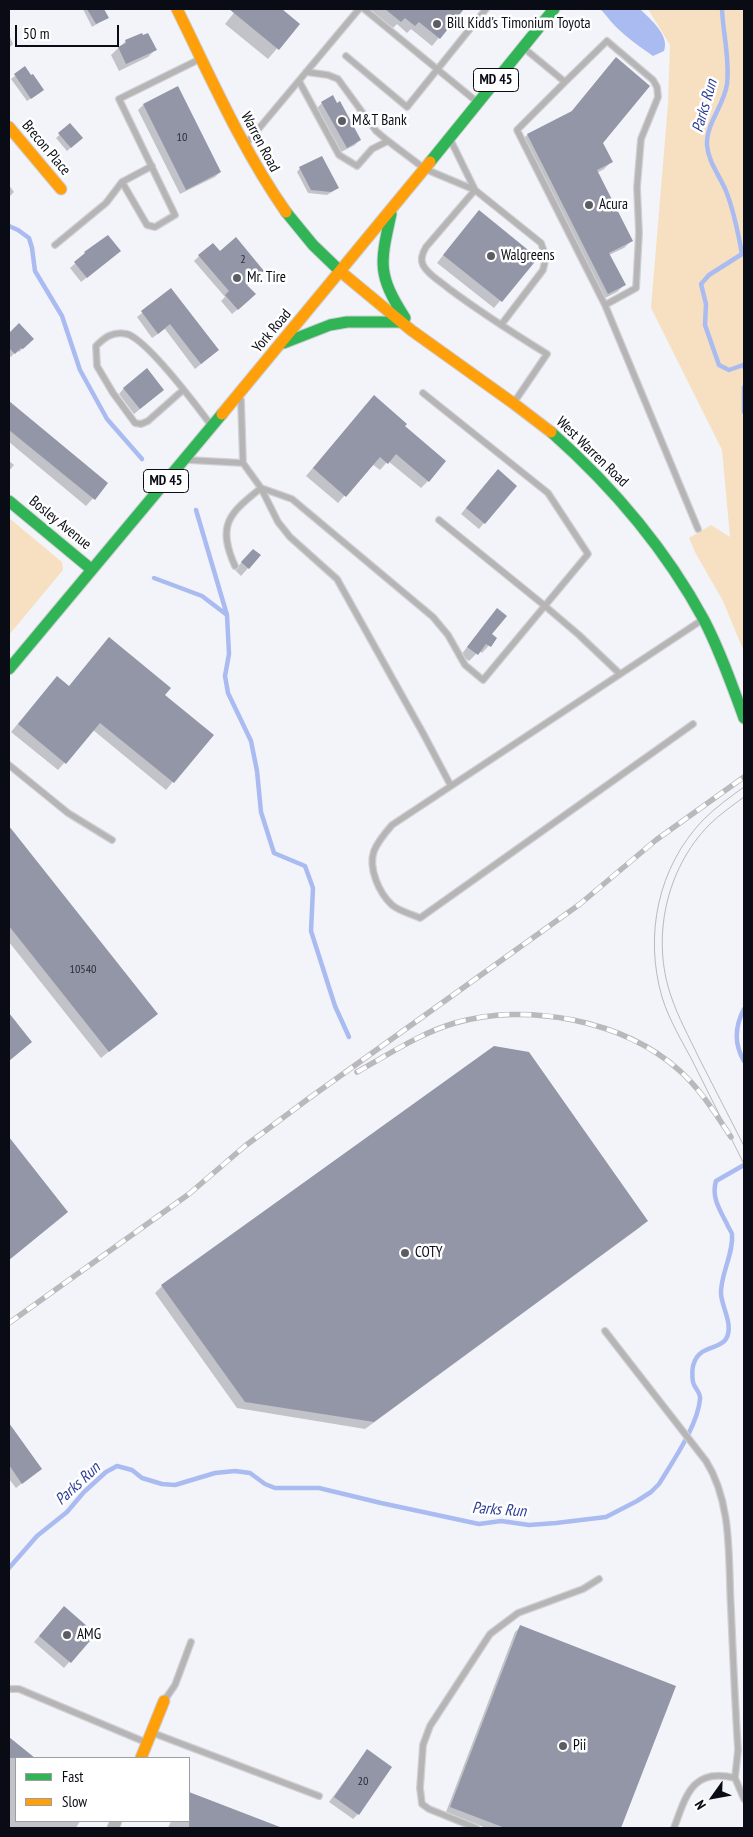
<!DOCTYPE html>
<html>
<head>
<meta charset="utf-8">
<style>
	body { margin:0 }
	#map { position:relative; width:753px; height:1837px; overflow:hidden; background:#f2f4fa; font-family:"PT Sans Narrow",sans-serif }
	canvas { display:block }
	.frame { position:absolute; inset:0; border:10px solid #090c14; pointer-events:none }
	.legend { position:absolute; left:15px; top:1757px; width:175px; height:65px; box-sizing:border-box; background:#fff; border:1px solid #9d9ea1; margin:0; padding:6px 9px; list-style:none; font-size:15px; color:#090c14 }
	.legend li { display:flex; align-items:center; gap:10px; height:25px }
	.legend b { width:25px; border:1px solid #9d9ea1 }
	.north { position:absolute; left:688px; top:1772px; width:50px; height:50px; -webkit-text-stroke:4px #fff; paint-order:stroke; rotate:238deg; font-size:14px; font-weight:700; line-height:20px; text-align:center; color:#090c14 }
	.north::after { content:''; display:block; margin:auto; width:18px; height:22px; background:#090c14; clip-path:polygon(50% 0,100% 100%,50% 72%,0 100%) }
	.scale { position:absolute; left:15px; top:25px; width:104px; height:22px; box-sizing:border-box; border:2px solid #090c14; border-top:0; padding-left:6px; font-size:15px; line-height:18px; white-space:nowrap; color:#090c14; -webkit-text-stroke:4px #fff; paint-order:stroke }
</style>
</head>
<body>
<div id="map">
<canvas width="753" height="1837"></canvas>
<div class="frame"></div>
<ul class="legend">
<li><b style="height:6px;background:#30b455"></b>Fast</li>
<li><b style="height:6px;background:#ff9f0a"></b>Slow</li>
</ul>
<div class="north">N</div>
<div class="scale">50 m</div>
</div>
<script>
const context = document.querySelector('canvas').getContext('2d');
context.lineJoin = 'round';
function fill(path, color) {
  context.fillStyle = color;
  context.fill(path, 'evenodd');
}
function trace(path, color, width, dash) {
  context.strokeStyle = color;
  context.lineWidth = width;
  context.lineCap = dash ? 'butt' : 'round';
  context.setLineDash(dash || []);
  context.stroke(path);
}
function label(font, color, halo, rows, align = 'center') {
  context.font = font + ' "PT Sans Narrow",sans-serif';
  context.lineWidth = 5;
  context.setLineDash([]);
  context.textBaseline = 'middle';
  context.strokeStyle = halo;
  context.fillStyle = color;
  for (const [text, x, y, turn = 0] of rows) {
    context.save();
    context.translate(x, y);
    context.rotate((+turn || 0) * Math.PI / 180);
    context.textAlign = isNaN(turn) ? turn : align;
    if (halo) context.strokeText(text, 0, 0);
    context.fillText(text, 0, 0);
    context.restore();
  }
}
fill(new Path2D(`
	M648,9H744V652L723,601L696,554L689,538L711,525L730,537L722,450L651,308L668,103L670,45Z
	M9,518L62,562L63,570L9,635Z`), '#f7e0c2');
fill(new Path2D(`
	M600,9H640C650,19 670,35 664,51L653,56C640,47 626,37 615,26C609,20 606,14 600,9Z`), '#a9bbf0');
fill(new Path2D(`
	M83,9H103L107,18L92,27Z
	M237,9H280L298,24L268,59L225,24Z
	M369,9H463L432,46L411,29L407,33L397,24L393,28Z
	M9,35L13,44L9,48Z
	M126,41L155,50L148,57L119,71L111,55Z
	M609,66L601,143L611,162L604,169L597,173L631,241L624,248L609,255L624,285L617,292L601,300L520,142L527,135L570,113Z
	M25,68L39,93L27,101L11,79Z
	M322,103L360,139L355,145L341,152L317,108Z
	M143,105L220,172L215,177L180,194L138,110Z
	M70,125L81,138L67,151L56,138Z
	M300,168L338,188L327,195L308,193L297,172Z
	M9,185L14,192L9,197Z
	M472,219L536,258L494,308L437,263Z
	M97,244L114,256L81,282L70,268Z
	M199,256L246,285L249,300L232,314L221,301L225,297L194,261Z
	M171,290L212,355L195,369L165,329L152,338L137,317Z
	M19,325L32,339L19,352L17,350L11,357L9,355V335Z
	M124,388L163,390L134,414L119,394Z
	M9,403L107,483L86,506L9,442Z
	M367,404L403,426L428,481L421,488L388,461L380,470L372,464L338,503L306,476Z
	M9,461L14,465L9,471Z
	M492,476L515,486L479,529L461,514Z
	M259,556L241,576L235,570L246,557Z
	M490,617V635L495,639L482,653L479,651L469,661L461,655Z
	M50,685L163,695L212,735L166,790L93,730L58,770L11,732Z
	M9,828L156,1013L101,1058L9,942Z
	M494,1047L646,1221L639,1228L365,1429L237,1408L155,1293L162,1286Z
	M9,1139L67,1212L9,1260Z
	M9,1425L40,1469L16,1488L9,1479Z
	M59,1613L94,1634L64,1668L34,1642Z
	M521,1626L675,1687L620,1828H486L446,1812L515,1632Z
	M9,1738L33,1758H16V1821H80L76,1828H9Z
	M367,1751L358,1814L353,1819L329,1802Z
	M189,1793L278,1828H168L171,1821H189Z`), '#0003');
trace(new Path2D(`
	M722,9C723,34 730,59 727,84C724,106 706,123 707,145C708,162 720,176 726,191C734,211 738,232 742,254L709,275L701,284L706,304L705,325L719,365L729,370L743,365L744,367
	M9,226L18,230L29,238L32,248L35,271L62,316L80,370L107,419L142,459
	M744,387V412
	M196,510L227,615L229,654L225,676L228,693L251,741L257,771L261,812L274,853L305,866L313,888L311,931L335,1006L349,1037
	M154,578L202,596L227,615
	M744,1009C735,1026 734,1044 744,1061
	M9,1568L37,1536L67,1512L84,1492L106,1472L117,1466L132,1470L142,1478L162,1484L175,1485L215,1473L235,1471L250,1473L265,1484L275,1488H319L381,1503L479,1524L501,1521L529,1525L556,1523L606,1517L637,1501L651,1492L659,1484C673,1461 698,1425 700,1399C701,1392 694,1388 693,1382C692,1377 692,1367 694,1363C700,1345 719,1350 726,1339C734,1325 722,1308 721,1294C720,1275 734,1253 732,1234C731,1231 728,1227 727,1224C720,1210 711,1197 716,1181L744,1165`), '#a9bbf0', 4.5);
fill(new Path2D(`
	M87,9H104L109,18L96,24Z
	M229,9H282L300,24L279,50Z
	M385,9H464L440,39L419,22L415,26L405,18L401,22Z
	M142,33L143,35L148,33L157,50L126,64L118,47L126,43L125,40Z
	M616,57L650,86L603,143L613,162L597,170L633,241L609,253L626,285L608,294L527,134L572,111Z
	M25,66L31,75L33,74L44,90L31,99L14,74Z
	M178,86L221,172L186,190L143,104Z
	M333,95L337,103L340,101L361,140L347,148L321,102Z
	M70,123L83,138L71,148L58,133Z
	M322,156L339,188L331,192L311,190L299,167Z
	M479,210L538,258L502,302L443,255Z
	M108,235L121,251L87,278L74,262L85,253L84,252Z
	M236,237L264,271L247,285L256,294L238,310L225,295L229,291L198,255L213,243L220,251Z
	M171,288L219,350L201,364L170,324L158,334L141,311Z
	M19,323L34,339L23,349L21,348L15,354L9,348V333Z
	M147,368L164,390L140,409L123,388Z
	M374,395L407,424L405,426L446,461L429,482L396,454L388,464L380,457L346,497L313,468Z
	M9,401L108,483L95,500L9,430Z
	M498,469L517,486L485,524L466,508Z
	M253,549L261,555L249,569L241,562Z
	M497,608L507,616L492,634L497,638L491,647L486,644L478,655L467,647Z
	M109,637L171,688L165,695L214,735L174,783L100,723L66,764L18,724L57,676L69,686Z
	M9,826L158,1014L109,1052L9,926Z
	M9,1013L32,1042L9,1061Z
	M494,1046L529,1052L648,1221L374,1422L245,1402L161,1285Z
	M9,1137L68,1212L9,1260Z
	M9,1423L42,1469L22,1484L9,1465Z
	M64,1606L96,1634L71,1663L39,1636Z
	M520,1625L676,1686L621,1828H505L450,1807Z
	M9,1737L35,1758H9Z
	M367,1749L392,1767L359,1815L334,1797Z
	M189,1792L280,1827L279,1828H189Z`), '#9296a6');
const lane = new Path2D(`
	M364,9L476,101
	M525,49L565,82L517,130L605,305L636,288L639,233L637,187L641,139L658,97L657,87L653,80L607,41L565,82
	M346,56L407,107L486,9
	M306,72L328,75L338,79L376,131L388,141L425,169L475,190L541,243L546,257L543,270L501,325
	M299,81L339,155L357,166L372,149L388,141
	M452,143L475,190
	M245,145L359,9
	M122,182L152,166
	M475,190L426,247C423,252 420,259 423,265C428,275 440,281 448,288C480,312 513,333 547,354L515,401
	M55,245L106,203L122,182L147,225L155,227L175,215L119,99L200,59
	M605,305L698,529
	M183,390L148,421L141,424L135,423L113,393L97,366L96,346C105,337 113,331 127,334C147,340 196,405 211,425
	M188,460L243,463L241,400
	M243,463L261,488L278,522L290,537L337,579L424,735L451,786
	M439,520L545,606L579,635L620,674
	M235,566C216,524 230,513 261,488L292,499L433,617L448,635L465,665L483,680L588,554L548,493L423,393
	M693,724L420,918C411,914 399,911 392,905C379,893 368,868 374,851C378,841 385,833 392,825L702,620
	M9,765L68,813L112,840
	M605,1331L706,1461C733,1504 728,1560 731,1609C733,1656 735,1703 738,1750L735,1778
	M9,1689H19L145,1742
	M164,1701L175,1685L191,1642
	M153,1733L319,1796
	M476,1828L429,1809L422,1804L420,1788L423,1745L430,1726L490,1634L518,1613L583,1589L599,1579
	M674,1828C686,1796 692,1767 735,1778L744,1799`);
const street = new Path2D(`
	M113,1828L116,1821`);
const fast = new Path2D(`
	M430,162L554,9
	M286,212L313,245L341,272
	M391,214C380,264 377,274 405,318
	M284,343L330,325L347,322H401
	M551,432C612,486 665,548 704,620C720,651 732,685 744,718
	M9,501L91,569
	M9,669L222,414`);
const slow = new Path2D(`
	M177,9C211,78 242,149 286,212
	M9,127L61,189
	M341,272L411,330L513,403L551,432
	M222,414L430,162
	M141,1758L164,1701`);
trace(lane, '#ced0d4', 8);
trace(street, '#ced0d4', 13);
trace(fast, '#ced0d4', 13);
trace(slow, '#ced0d4', 13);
trace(lane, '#b6b4b4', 5.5);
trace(street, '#b6b4b4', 11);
trace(fast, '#30b455', 11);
trace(slow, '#ff9f0a', 11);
trace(new Path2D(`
	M744,787C730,797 716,807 703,820C658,867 644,935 662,997C669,1020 682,1041 693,1062C710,1096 727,1130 744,1164
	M744,797C732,806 720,814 709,825C666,869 651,938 671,996C678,1017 689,1037 699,1058C714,1087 729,1117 744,1146`), '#b9b8ba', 1);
const rail = new Path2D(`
	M357,1072C388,1055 420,1033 455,1023C526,1002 624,1020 680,1071C701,1090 715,1113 731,1137
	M9,1323L189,1194L245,1146L308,1099L580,904L656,840L744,777`);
trace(rail, '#b9b8ba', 5.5);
trace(rail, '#fff', 4, [11]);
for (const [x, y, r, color] of [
	[437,24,5,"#5b5d64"],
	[342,121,5,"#5b5d64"],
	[589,205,5,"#5b5d64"],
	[491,256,5,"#5b5d64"],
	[237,278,5,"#5b5d64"],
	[405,1253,5,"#5b5d64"],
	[67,1635,5,"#5b5d64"],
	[563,1746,5,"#5b5d64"]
]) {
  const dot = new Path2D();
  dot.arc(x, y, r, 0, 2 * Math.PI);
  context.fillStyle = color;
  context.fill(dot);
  trace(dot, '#fff', 2);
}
label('12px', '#2b2e38', null, [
	["10",182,138],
	["2",243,260],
	["10540",83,970],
	["20",363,1782]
]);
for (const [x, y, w] of [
	[496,80,45],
	[166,481,45]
]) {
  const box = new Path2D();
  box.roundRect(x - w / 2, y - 11.5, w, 23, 4);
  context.fillStyle = '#fff';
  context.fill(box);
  trace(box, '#090c14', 1);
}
label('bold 14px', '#090c14', null, [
	["MD 45",496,80],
	["MD 45",166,481]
]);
label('15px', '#090c14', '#fff', [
	["Bill Kidd's Timonium Toyota",447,24],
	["M&T Bank",352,121],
	["Acura",599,205],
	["Walgreens",501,256],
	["Mr. Tire",247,278],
	["COTY",415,1253],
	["AMG",77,1635],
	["Pii",573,1746]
], 'left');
label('15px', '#090c14', '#fff', [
	["Warren Road",260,142,62],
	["Brecon Place",46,148,50],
	["York Road",272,331,-50],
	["West Warren Road",592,452,44],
	["Bosley Avenue",60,523,39]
]);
label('italic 16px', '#2d3f95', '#fff', [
	["Parks Run",705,106,-74],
	["Parks Run",78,1484,-43],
	["Parks Run",499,1510,4]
]);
</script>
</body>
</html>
